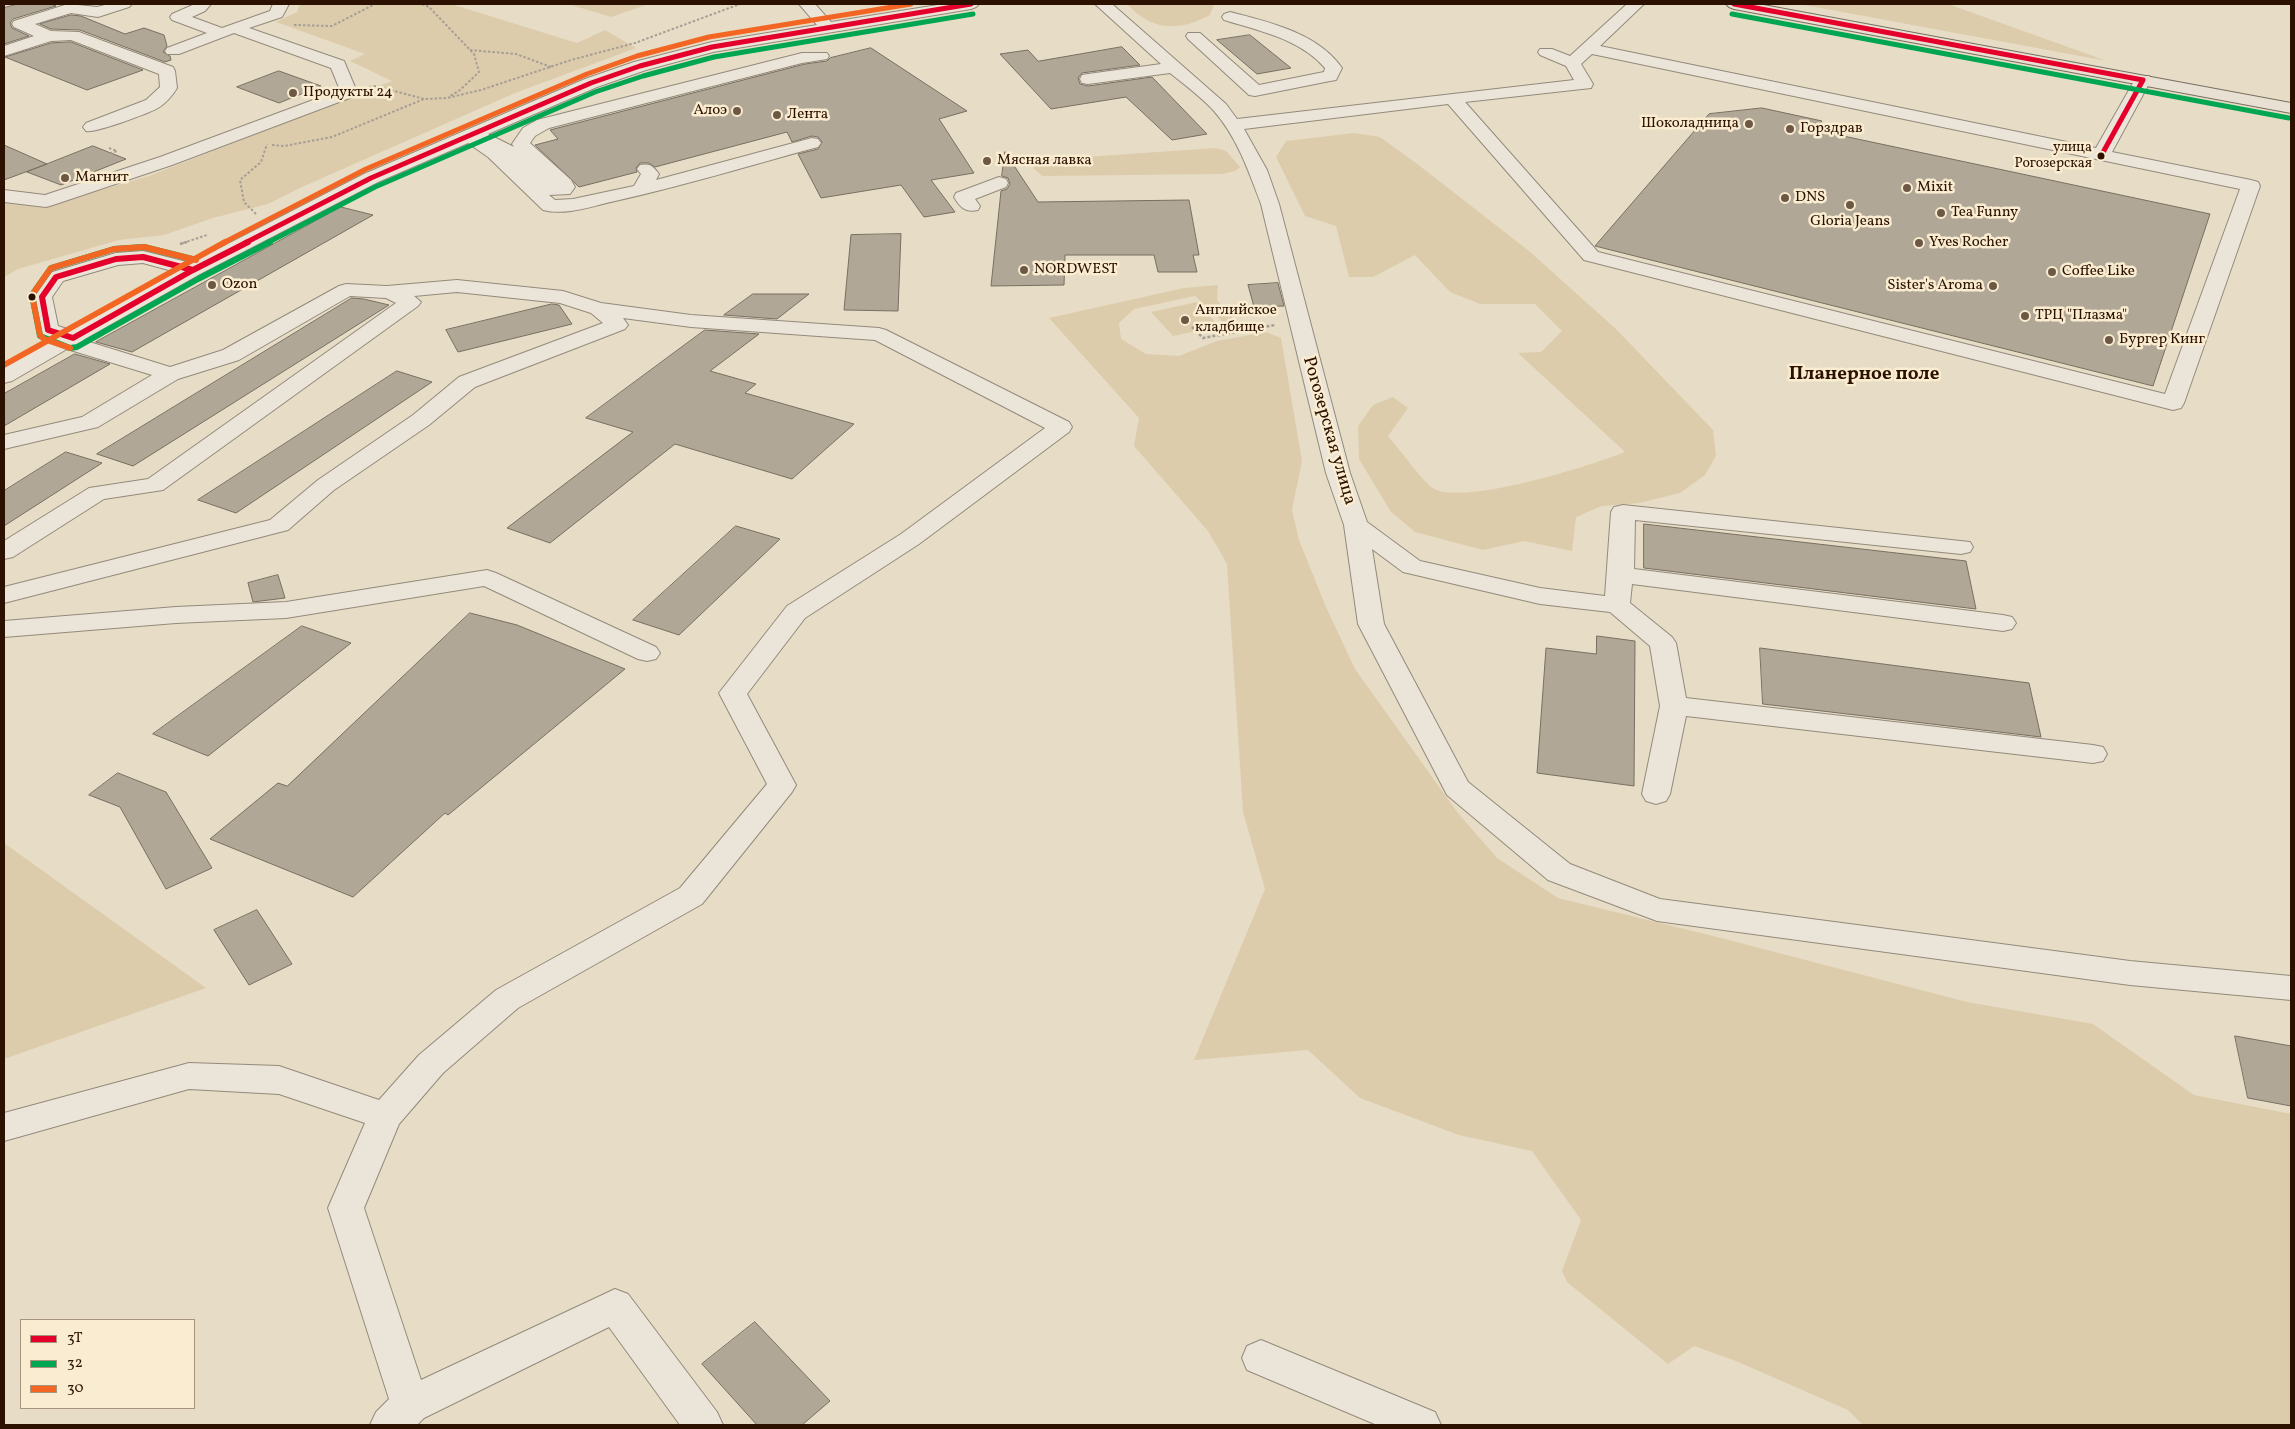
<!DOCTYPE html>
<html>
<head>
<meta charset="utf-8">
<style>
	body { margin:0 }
	#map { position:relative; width:2295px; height:1429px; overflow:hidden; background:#e7dcc5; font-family:Vollkorn,serif }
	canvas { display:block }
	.frame { position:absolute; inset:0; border:5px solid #2c1101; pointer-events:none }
	.legend { position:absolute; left:20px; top:1319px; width:175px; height:90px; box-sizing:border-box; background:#f9ecd0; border:1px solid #a7947d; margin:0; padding:6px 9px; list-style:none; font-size:15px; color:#2c1101 }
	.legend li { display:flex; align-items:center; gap:10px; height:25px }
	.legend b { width:25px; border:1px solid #a7947d }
</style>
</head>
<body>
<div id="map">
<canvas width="2295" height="1429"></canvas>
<div class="frame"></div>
<ul class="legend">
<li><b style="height:6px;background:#e4002b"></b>3Т</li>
<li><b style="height:6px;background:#00a651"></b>32</li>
<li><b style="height:6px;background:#f26522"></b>30</li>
</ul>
</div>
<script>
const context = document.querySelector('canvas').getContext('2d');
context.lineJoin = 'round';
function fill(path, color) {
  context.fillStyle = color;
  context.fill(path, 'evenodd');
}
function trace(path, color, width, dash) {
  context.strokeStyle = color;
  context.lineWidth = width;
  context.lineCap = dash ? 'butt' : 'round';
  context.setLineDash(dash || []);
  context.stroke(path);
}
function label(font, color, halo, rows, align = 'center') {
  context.font = font + ' Vollkorn,serif';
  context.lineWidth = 5;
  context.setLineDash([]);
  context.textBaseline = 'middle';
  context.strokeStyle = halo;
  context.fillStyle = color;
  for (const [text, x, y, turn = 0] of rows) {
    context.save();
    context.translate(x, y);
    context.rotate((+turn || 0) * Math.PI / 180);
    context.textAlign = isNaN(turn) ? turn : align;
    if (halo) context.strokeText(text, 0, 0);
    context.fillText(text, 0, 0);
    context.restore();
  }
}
fill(new Path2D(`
	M300,4H451L577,43L605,30L636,48L515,93L302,187L268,204L213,218L164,235L119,240L18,269L4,277V199L48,205L149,176L392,81L350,61L365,54L276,22L297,12Z
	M568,4H649L611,17Z
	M1127,4H1214L1210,15C1178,32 1152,31 1127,4Z
	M1799,4H1948L2107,61Z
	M1354,133L1380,137L1416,163L1529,251L1616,329L1713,430L1716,456L1705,475L1680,493L1639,503L1602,506L1576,517L1572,551L1524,541L1483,550L1415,532L1391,512L1359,459L1358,426L1373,405L1393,397L1408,408L1388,436C1397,446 1424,483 1433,488C1461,507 1593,465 1625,452L1518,353L1541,352L1562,331L1535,304H1480L1450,292L1415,255L1373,277H1349L1336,226L1305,216L1276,157L1286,141Z
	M1216,148L1226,151L1240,167L1235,171L1222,174L1042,176L1033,168L1039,163L1055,159Z
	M1218,285L1217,300L1236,322L1224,323L1195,296L1134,309L1119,323L1121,339L1146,354L1179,356L1217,341L1266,332L1281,338L1302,461L1292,510L1299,540L1326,607L1355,669L1457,812L1497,858L1558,898L1721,938L1967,1002L2093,1024L2194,1095L2291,1114V1425H1863L1848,1410L1736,1361L1694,1346L1668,1364L1567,1282L1562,1271L1581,1220L1532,1151L1459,1135L1360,1098L1308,1050L1194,1060L1265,889L1243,812L1227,564L1208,531L1134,446L1139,418L1049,318L1184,288Z
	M1197,302L1219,326L1173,336L1151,312Z
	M4,843L206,988L4,1059Z`), '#ddccac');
const building = new Path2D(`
	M18,4H51L56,6L13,19L10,23L12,28L29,36L4,44V8Z
	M71,15L81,16L125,34L144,28L164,35L167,46L163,52L170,56L171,60L165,62L80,30L51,29L40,24Z
	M1250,35L1291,68L1257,74L1217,40Z
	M71,42L143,70L87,90L5,57L51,43Z
	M1122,47L1140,65L1082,73L1078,78L1080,84L1088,86L1152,77L1207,134L1172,140L1126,97L1051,109L1000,54L1028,50L1038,61Z
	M871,48L967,111L939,119L974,173L931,180L955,212L924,217L901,185L821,198L798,154L818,149L822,142L818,137L812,136L792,142L787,132L655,167L649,163H640L636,168L637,172L579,187L535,145L558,139L550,130L805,64L827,61L830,58Z
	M279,71L321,86L279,103L237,87Z
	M1762,108L1822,121L1815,130L2210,214L2153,386L1595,246L1709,114Z
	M4,145L47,164L4,180Z
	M93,146L126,159L61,185L27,172Z
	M1005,152L1038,202L1189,200L1199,255H1193L1197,272H1158L1154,255H1065L1064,285L991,286L1001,191L1007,189L1010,184L1008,178L1002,176Z
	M341,207L373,215L132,352L96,342Z
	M901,234L898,311L844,310L851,235Z
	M1278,283L1284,306L1254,307L1248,285Z
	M753,294H809L777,319L724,315Z
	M352,298L364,299L389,305L133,466L97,454Z
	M552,304L559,305L572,324L458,352L446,330Z
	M705,330L759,334L710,371L756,384L745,393L854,424L792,479L675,444L550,543L507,528L633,432L586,418Z
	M75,354L110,364L4,426V394Z
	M397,371L432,382L236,513L198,500Z
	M66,452L102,463L4,526V491Z
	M1644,524L1966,561L1976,609L1644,568Z
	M736,526L780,539L679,635L633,620Z
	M278,575L285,598L253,602L248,583Z
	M470,613L517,625L625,669L448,815L445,813L353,897L210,839L278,783L287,786Z
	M302,626L351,643L208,756L153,734Z
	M1597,636L1635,641L1634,786L1537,773L1546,648L1596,654Z
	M1760,648L2029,683L2041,737L1763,704Z
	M118,773L166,792L212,868L166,889L120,807L89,795Z
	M257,910L292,964L249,985L214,930Z
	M2235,1036L2291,1046V1106L2248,1098Z
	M755,1322L830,1401L802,1425H757L702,1364Z`);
fill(building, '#b0a797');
trace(building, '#786f61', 1);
const minor = new Path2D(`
	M68,4L97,7L109,4H132L129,7L98,17L71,13L35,24L51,31L79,32L173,67L175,71L177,88C173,95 165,104 158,108C147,114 96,133 86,131L83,127L86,123L146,100L160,87L159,74L71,40L51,41L4,56V46L34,36L14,27L12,24L14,21Z
	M195,4H211L205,11L192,17L222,28L270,11L273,4H289L282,17L249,28L344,61L357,92L355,96L172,165L53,205L46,207L4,202V190L45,195L160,157L340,90L331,68L234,33L179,54H167L165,51L167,48L207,33L172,20L170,17L172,14Z
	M799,4H815L831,22L944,4H979L976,7L971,9L713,52L646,70L597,87L488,134L514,147L512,144L523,128L537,120L802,53H827L829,56L827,59L802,63L549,128L535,136L530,143L571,180L575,187L570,194L549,195L555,200L573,199L634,186L641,174L637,169L640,165C650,163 653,166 659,174L656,180L812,138L818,139L821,143L818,147C751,165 683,186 615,201C592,206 566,216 543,210L488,157L468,143L378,182L200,274L83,340L170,367L223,350L339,286L346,284L387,286L457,280L563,291L601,303L691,315L879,328L886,330L1069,422L1072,427L1069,432L919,544L805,618L747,694L796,785L792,792L702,904L518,1008L443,1073L399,1124L364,1208L421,1380L615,1289L628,1294L717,1412L723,1425H680L609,1327L424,1418L417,1425H370L376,1412L389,1399L328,1208L365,1123L279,1094L189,1089L4,1141V1113L189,1063L279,1066L379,1100L419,1055L496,990L680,888L767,784L719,693L787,606L901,534L1045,428L875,340L691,327L623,318L628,325L625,329L475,387L429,425L334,490L288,530L4,603V587L270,520L318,480L413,415L459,377L603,323L591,313L560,303L457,292L414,296L421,302L418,306L163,490L104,499L13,557L4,559V541L89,488L148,479L396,303L386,298L350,296L239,360L178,379L98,427L4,449V435L82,417L152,375L67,349L12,381L4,383V367L55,339L41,334L38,330L32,297L49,273L116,253L143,251L191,263L364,174L585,79L634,62L712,42L817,25ZM143,263L176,272L70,330L58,326L52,297L63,281L118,265Z
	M1095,4H1112L1226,104L1237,119L1574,80L1566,66L1540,55L1538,52L1540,49H1552L1570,56L1627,4H1644L1600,46L2096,148L2137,76H2149L2151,80L2112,152L2251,180L2258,182L2260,186L2184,403L2181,408L2173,410L1584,260L1448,104L1244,129L1267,170L1279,204L1350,473L1367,522L1420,561L1540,588L1605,596L1611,512L1614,507L1623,505L1970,542L1973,547L1970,552L1961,554L1635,520L1634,569L2003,615L2012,617L2016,623L2012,629L2003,631L1632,584L1630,603L1672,637L1676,643L1686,698L2093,745L2103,747L2107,754L2103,761L2093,763L1686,716L1670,794L1666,801L1656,804L1646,801L1642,794L1660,706L1650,646L1610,612L1540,604L1403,572L1372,549L1384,624L1468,782L1570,864L1660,899L2130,961L2291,976V1000L2130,985L1657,921L1548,880L1447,795L1358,624L1344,525L1326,473L1261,204C1249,172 1237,137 1214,111C1201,97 1185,85 1170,73L1088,84L1082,83L1080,79L1082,75L1088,74L1161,64ZM1592,54L2240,189L2165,394L1598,252L1465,102L1591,88L1593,84L1581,64Z
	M1230,12C1269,22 1318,33 1342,68L1336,80L1330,81L1255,96L1249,95L1188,39L1186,36L1188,33H1200L1259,85L1324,72L1325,68C1300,39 1260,31 1224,20L1222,17L1224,14Z
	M999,177L1006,179L1008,183L1006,187L975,199L980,206L978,210C965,213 960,207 954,197L956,193Z
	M487,570L496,573L656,647L660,653L656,659L647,661L638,659L484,586L286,618L176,623L4,637V621L176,607L286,602Z
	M1261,1340L1435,1412L1441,1425H1377L1247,1370L1242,1358L1247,1346Z`);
const major = new Path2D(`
	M1726,4H1758L2291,103V113L1734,9L1729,7Z`);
trace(minor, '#938a7b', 2);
trace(major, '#786f61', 2);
trace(new Path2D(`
	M422,4L429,7L474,54L479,72L460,90L450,96
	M294,25L332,26L375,4
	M470,50L516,54L551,67
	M369,87L376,86L424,99
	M272,145L284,146L332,137L424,99L447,98L481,90L571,60L635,43L740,4
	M109,148L117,151L111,153
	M256,214L244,202L240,180L261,162L267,144
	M183,243L207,235`), '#a59e94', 2, [2.5, 2]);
trace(new Path2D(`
	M180,244L187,242
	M1192,327L1203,338L1275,325`), '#a59e94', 2.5, [3, 2]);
fill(minor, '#ebe5d9');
fill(major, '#e8e1d3');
trace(new Path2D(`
	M1734,4L2143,80
	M2101,156L2143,80
	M245,243L371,178L591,83L640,66L712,47L971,4`), '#e4002b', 5);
trace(new Path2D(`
	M143,257L193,270L73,338L48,330L42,297L56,277L116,259Z
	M193,270L248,242`), '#e4002b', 6);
trace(new Path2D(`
	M1732,14L2289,118
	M267,243L375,187L595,92L643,76L714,57L973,14`), '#00a651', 5);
trace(new Path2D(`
	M192,259L144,247L114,249L51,268L32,295L40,336L70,348L77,347L198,279L270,242`), '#00a651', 6);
trace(new Path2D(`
	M223,243L366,169L587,74L637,56L709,37L911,4`), '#f26522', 5);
trace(new Path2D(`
	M70,348L44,339L40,335L32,295L51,268L114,249L144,247L196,260
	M4,365L225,242`), '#f26522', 6);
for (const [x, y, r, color] of [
	[293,93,5,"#6d5846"],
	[737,111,5,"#6d5846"],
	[777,115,5,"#6d5846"],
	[1749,124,5,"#6d5846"],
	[1790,129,5,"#6d5846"],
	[2101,156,4.5,"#2c1101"],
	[987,161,5,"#6d5846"],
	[65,178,5,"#6d5846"],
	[1907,188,5,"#6d5846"],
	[1785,198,5,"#6d5846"],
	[1850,205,5,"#6d5846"],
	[1941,213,5,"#6d5846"],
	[1919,243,5,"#6d5846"],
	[1024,270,5,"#6d5846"],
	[2052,272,5,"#6d5846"],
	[212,285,5,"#6d5846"],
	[1993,286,5,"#6d5846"],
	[32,297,4.5,"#2c1101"],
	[2025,316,5,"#6d5846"],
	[1185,320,5,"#6d5846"],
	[2109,340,5,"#6d5846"]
]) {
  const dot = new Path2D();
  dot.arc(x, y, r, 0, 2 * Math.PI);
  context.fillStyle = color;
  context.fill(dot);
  trace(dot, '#f9ecd0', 2);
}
label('14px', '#2c1101', '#f9ecd0', [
	["улица",2092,148],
	["Рогозерская",2092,164]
], 'right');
label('15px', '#2c1101', '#f9ecd0', [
	["Продукты 24",303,93],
	["Алоэ",727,111,"right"],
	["Лента",787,115],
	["Шоколадница",1739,124,"right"],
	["Горздрав",1800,129],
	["Мясная лавка",997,161],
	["Магнит",75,178],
	["Mixit",1917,188],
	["DNS",1795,198],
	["Tea Funny",1951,213],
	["Gloria Jeans",1850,222,"center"],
	["Yves Rocher",1929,243],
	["NORDWEST",1034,270],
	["Coffee Like",2062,272],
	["Ozon",222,285],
	["Sister's Aroma",1983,286,"right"],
	["Английское",1195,311],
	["кладбище",1195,328],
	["ТРЦ \"Плазма\"",2035,316],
	["Бургер Кинг",2119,340]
], 'left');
label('18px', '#2c1101', '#f9ecd0', [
	["Рогозерская улица",1328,431,74]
]);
label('bold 19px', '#2c1101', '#f9ecd0', [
	["Планерное поле",1864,376]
]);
</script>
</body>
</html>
